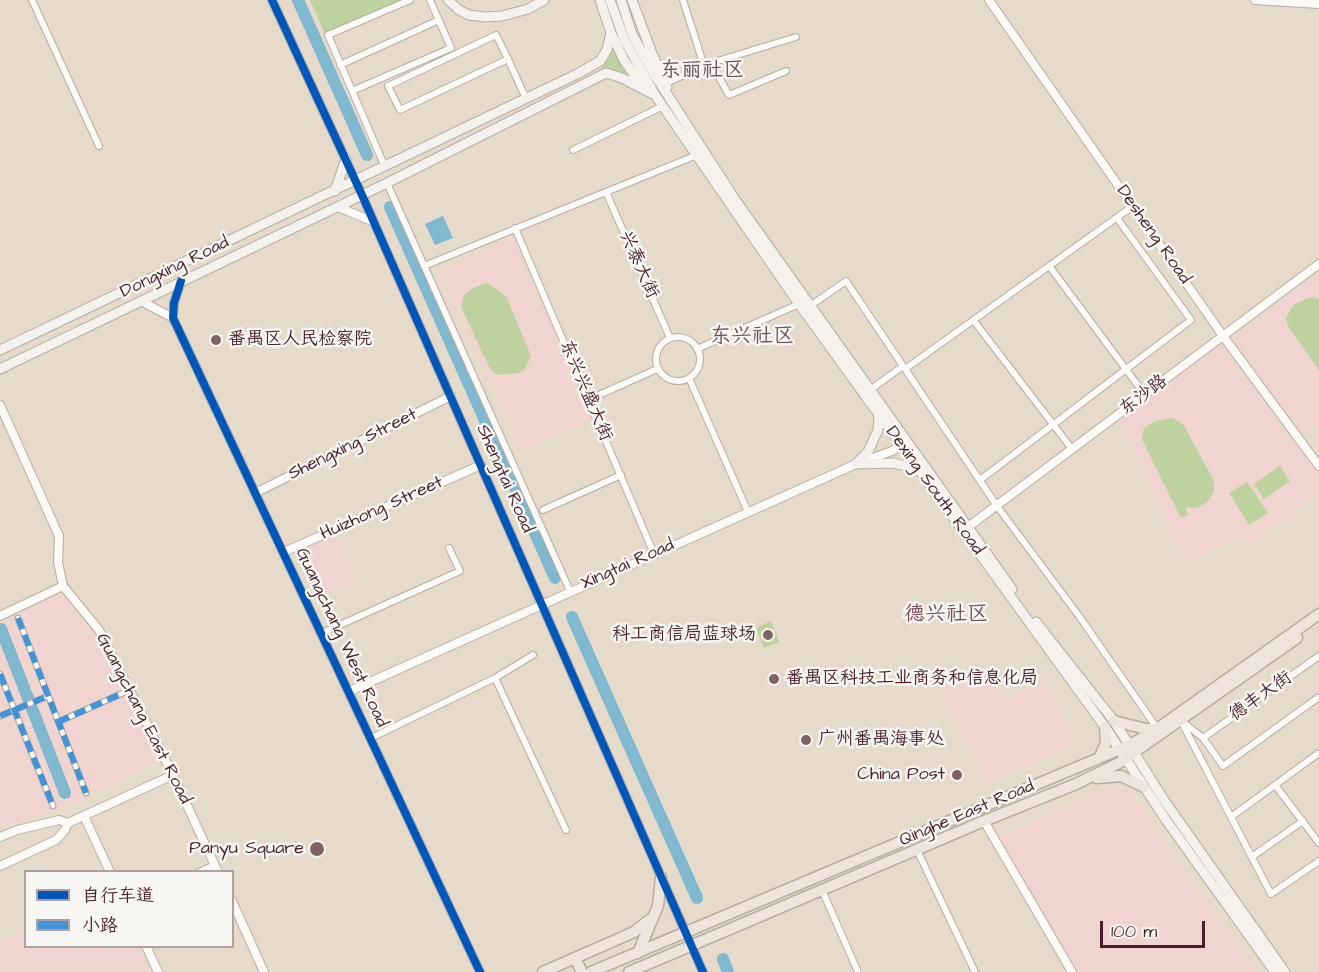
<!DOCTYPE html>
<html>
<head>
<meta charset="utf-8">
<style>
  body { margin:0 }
  #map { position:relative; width:1319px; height:972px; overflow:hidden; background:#e6dbca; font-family:"Architects Daughter","LXGW WenKai TC",sans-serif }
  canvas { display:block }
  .legend { position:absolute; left:24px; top:870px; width:210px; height:78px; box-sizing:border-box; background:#f6f6f2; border:2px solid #b1a0a2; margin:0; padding:8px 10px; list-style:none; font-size:18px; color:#4a1f2b }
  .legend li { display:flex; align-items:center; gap:12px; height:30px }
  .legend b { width:30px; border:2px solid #b1a0a2 }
  .scale { position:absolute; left:1100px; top:921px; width:105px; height:27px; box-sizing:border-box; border:3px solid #4a1f2b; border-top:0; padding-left:8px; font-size:18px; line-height:21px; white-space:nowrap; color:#4a1f2b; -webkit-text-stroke:4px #f6f6f2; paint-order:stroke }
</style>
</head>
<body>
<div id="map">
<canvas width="1319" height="972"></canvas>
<ul class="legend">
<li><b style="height:8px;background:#0057b8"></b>自行车道</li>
<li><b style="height:8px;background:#4194d7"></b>小路</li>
</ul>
<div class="scale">100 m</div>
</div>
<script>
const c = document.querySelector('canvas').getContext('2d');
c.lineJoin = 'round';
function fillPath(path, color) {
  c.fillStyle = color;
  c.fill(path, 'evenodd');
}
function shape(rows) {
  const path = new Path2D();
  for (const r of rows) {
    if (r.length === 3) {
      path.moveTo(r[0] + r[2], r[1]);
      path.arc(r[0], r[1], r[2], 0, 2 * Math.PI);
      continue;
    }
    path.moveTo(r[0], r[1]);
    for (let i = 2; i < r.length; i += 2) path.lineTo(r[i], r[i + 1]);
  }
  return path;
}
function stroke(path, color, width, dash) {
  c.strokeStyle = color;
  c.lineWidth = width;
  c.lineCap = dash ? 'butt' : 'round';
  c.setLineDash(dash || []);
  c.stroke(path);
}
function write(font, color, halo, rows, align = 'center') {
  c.font = font + ' "Architects Daughter","LXGW WenKai TC",sans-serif';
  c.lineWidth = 5;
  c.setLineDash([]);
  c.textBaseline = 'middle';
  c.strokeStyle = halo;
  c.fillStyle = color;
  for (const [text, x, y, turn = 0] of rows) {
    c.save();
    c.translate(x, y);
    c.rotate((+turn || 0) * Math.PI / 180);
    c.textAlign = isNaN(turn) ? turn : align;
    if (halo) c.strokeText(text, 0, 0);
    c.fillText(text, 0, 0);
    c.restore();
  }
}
fillPath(shape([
  [513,238,592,418,521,450,440,271],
  [1319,271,1319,425,1302,437,1233,339],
  [1221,345,1319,474,1319,494,1252,543,1244,535,1189,563,1177,547,1120,419],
  [335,535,356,580,319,597,303,563,308,548],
  [65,592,97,636,116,669,158,760,69,805,0,828,0,623],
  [988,665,1005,699,1044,680,1074,742,988,784,940,690],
  [1110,787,1130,794,1255,972,1075,972,995,838],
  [25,930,26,946,137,947,150,972,0,972,0,942]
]), '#efd4d0');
fillPath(shape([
  [310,0,407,0,325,34],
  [614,45,633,79,601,69],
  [487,283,506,296,531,356,525,369,518,373,498,375,490,369,461,307,464,295,475,287],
  [1310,297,1319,299,1319,370,1288,326,1286,318,1293,305],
  [1172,418,1183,424,1214,481,1214,491,1207,502,1197,508,1185,507,1188,515,1181,518,1142,439,1144,428,1155,421],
  [1280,466,1290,481,1264,499,1254,484],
  [1247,482,1268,513,1249,525,1229,493],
  [771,621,779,642,764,648,756,628]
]), '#bdd29e');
fillPath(shape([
  [443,216,453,238,435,245,425,224]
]), '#80b9cf');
stroke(shape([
  [298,0,367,155],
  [390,207,555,578],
  [572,617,697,898],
  [1,629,65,793],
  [723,959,728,972]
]), '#80b9cf', 12);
const pedestrian = shape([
  [18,618,86,793],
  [0,674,53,806],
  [0,716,48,696],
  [58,722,123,693]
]);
const minor = shape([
  [32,0,99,146],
  [683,0,704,66],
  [508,59,400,110,388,86,496,35,508,59,522,90,526,98],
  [711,63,729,95,786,71],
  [340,65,439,20],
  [666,83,711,63,796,37],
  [352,91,451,48,430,0],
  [573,150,663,106],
  [385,167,328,35,410,0],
  [387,183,570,591],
  [606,192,670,338],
  [515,228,654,554],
  [424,266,697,155],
  [1050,267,1145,395],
  [810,306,846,281,997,506,1079,616,1157,728],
  [974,321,1072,449],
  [678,359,22],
  [697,349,799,304],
  [905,369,1133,206],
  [689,378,748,512],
  [870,390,903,366],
  [588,400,657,369],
  [980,480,1191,320,1117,218],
  [543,510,621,475],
  [322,633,460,571,449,548],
  [495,678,533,655],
  [1181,721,1271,894,1319,861],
  [1184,723,1203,738,1223,766,1319,697],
  [371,738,495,678,566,830],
  [1203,738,1319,656],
  [1319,753,1275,785,1319,843],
  [1231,817,1275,785],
  [917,850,975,972],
  [1253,856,1303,821],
  [199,872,215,865],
  [822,890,858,972]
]);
const tertiary = shape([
  [272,0,362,195,703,972],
  [989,0,1223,336,1319,466],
  [1255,0,1319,4],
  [338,207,374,222],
  [181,281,174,303,173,318,480,972],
  [141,301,173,318],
  [0,405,59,536,58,562,63,586,99,630,173,775,218,872],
  [255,493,451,396],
  [968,527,1319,264],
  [284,552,481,465],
  [0,616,63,586],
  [350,691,856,464,892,451,905,443],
  [84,816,110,872],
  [984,821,1072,972],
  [0,837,17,830,59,820,68,823],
  [0,866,56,840,65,830,68,823,173,775],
  [232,901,264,972],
  [146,946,158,972]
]);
const secondary = shape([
  [448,0,459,10,469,15,485,17,502,16,528,9,544,0],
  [600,0,611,33,624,60,641,85],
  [610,0,624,39,655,95,799,304,1105,727,1166,820,1275,972],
  [621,0,632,34,654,74,734,198,1012,589],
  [632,0,651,51,667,87],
  [335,191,346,159],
  [0,350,577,74,600,61,607,50,611,33],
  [0,369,387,183,606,73,622,78,653,94],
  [856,464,893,463,918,469],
  [856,464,868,452,878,430,879,416],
  [1036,622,1114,721,1164,800,1285,972]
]);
const primary = shape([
  [1114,721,1146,729,1157,729],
  [1099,758,1106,743,1105,727],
  [1097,778,1121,776,1144,787],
  [638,953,658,906,661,877],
  [575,958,582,972],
  [543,972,634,932,653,917],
  [591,972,1130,745,1157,729,1319,614],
  [629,972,984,821,1076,784,1119,763,1297,638]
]);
stroke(pedestrian, '#b7aca2', 7);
stroke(minor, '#b7aca2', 8);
stroke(tertiary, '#b7aca2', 10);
stroke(secondary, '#b7aca2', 11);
stroke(primary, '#b7aca2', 13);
stroke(pedestrian, '#fbfaf7', 4.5);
stroke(minor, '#fbfaf7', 6);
stroke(tertiary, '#fbfaf7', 8);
stroke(secondary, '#f5f1ed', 9);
stroke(primary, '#eee4dc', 10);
stroke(shape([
  [18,618,86,793],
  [0,674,53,806],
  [0,716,48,696],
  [58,722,123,693]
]), '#4194d7', 6, [12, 6]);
stroke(shape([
  [272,0,362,195,703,972],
  [181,281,174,303,173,318,480,972]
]), '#0057b8', 8);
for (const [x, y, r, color] of [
  [216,340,6,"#816163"],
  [768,635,6,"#816163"],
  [774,679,6,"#816163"],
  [806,740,6,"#816163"],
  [957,775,6,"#816163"],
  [317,849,8,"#816163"]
]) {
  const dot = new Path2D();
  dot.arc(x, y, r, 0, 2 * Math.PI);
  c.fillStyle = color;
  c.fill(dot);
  stroke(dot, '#f6f6f2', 2);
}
write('18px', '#4a1f2b', '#f6f6f2', [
  ["Desheng Road",1153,235,55],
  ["兴泰大街",638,265,66],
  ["Dongxing Road",175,268,-26],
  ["东兴兴盛大街",585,391,67],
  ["东沙路",1144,396,-37],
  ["Shengxing Street",353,445,-26],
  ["Shengtai Road",504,479,66],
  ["Dexing South Road",934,491,54],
  ["Huizhong Street",382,509,-24],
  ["Xingtai Road",628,565,-24],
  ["Guangchang West Road",341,638,65],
  ["德丰大街",1261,697,-35],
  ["Guangchang East Road",143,719,63],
  ["Qinghe East Road",967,814,-23]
]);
write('18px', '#4a1f2b', '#f6f6f2', [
  ["番禺区人民检察院",228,340],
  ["科工商信局蓝球场",756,635,"right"],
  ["番禺区科技工业商务和信息化局",786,679],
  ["广州番禺海事处",818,740],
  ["China Post",945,775,"right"],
  ["Panyu Square",304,849,"right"]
], 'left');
write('21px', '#774b5a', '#f6f6f2', [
  ["东丽社区",702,72],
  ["东兴社区",752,338],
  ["德兴社区",946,616]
]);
</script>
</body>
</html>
